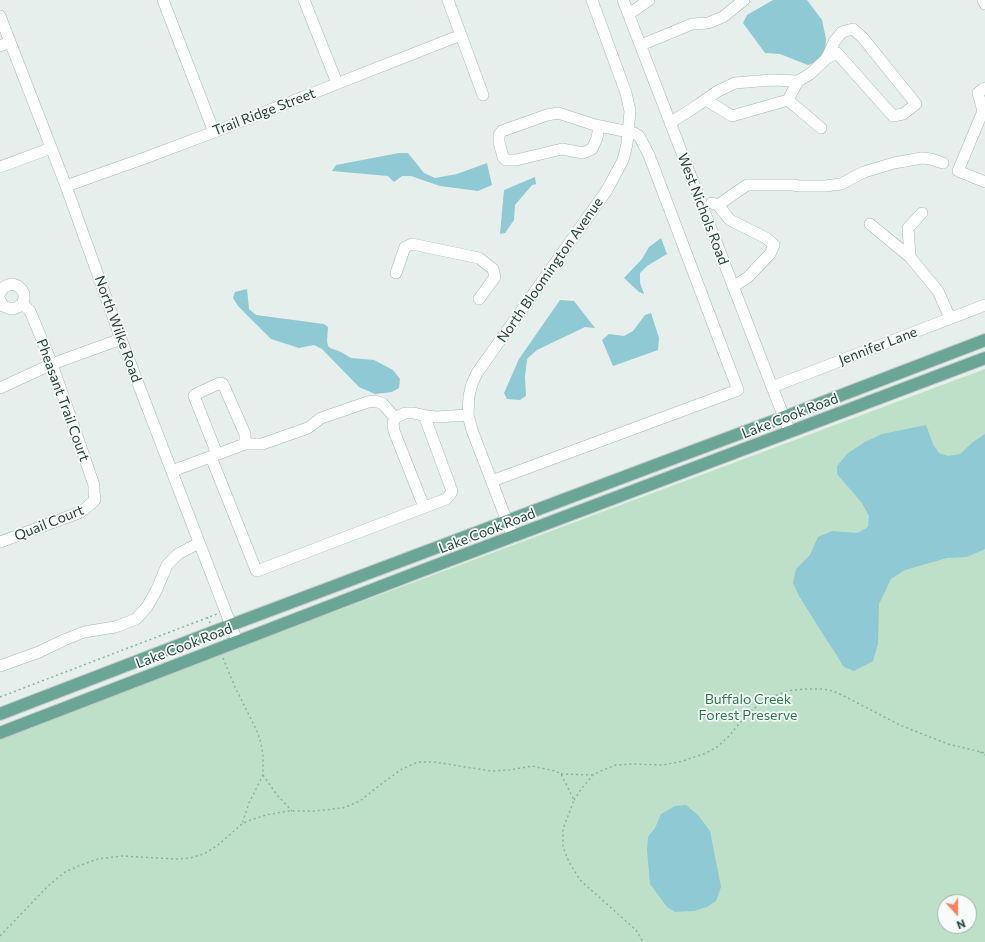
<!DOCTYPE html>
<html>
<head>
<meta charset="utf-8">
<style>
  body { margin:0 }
  #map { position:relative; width:985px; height:942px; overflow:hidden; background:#e6efeb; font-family:Commissioner,sans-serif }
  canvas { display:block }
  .north { position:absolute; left:937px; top:894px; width:40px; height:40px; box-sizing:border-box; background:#f7fbf9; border:1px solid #a3b1ad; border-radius:50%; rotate:159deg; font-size:11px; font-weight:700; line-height:16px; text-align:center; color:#24423a }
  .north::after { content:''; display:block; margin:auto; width:14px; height:18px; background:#f4845f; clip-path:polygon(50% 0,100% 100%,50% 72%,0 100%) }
</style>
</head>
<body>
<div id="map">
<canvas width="985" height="942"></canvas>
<div class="north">N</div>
</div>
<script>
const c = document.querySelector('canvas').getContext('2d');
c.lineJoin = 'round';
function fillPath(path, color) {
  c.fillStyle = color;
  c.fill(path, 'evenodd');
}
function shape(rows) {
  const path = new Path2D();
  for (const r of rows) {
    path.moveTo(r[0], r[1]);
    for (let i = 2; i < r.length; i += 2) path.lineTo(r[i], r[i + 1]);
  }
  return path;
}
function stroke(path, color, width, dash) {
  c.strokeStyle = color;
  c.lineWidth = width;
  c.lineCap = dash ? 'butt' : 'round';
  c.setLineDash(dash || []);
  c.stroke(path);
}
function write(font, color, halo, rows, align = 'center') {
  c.font = font + ' Commissioner,sans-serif';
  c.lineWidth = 3.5;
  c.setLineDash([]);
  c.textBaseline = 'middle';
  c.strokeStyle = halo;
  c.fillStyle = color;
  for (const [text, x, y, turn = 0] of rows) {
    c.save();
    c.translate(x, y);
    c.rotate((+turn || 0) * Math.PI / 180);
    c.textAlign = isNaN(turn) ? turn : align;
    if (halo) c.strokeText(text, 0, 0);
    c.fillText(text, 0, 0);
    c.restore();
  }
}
fillPath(shape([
  [985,369,985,942,0,942,0,738,216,656],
  [945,902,969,902,969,926,945,926]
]), '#bfe0c8');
fillPath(shape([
  [773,0,807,0,822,20,826,39,825,49,817,62,808,65,780,54,765,53,743,23,747,15],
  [399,153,408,153,424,173,435,178,457,174,487,163,492,185,478,191,440,186,411,176,402,176,394,182,388,176,332,171,336,165],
  [535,177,536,184,532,185,515,205,514,220,505,233,500,234,504,190],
  [661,238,667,254,647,266,640,273,640,283,644,294,639,292,624,278,642,259,649,247],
  [247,289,249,309,256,315,324,324,328,327,327,341,328,346,330,348,341,352,351,358,374,360,393,370,400,379,399,388,392,392,375,394,359,387,322,349,314,345,299,348,271,339,238,306,233,298,235,292],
  [560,300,574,301,595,328,585,327,537,350,527,359,525,377,526,396,520,400,507,399,504,393,519,359],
  [651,313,659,338,658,350,613,366,602,340,609,334,624,336,633,331,645,315],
  [926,425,933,444,939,453,948,456,960,454,973,442,985,434,985,549,967,557,947,558,905,570,891,579,879,604,878,644,873,661,854,671,844,667,799,596,793,583,796,569,810,555,818,537,832,531,858,533,868,527,869,516,862,503,837,474,837,466,848,453,865,442,882,434],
  [686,805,698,815,710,831,721,887,716,901,707,907,694,911,675,912,667,907,650,884,647,850,648,837,655,828,661,814,675,806]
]), '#8ec9d4');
const minor = shape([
  [163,0,214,132],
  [304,0,337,83],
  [448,0,483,95],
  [623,0,772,387,790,432],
  [983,0,985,4],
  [629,14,649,0],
  [0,16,66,186,121,339,237,641],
  [641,45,692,24,708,23,723,17,744,0],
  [0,46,10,42],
  [706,100,732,116,788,100,798,81],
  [788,100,821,128],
  [985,109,983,111,958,171,985,182],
  [983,111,978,93,983,89,985,88],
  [670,123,698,105,718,91,735,83,771,80,798,81,810,74,827,58,837,53,893,116,903,114,916,104,863,38,853,29,842,32,834,42,827,58],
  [0,167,51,148],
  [66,186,145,158,214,132,461,35],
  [712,203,718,205,730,220,766,238,774,245,770,254,748,277,733,287],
  [718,205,747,185,793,185,799,186,825,186,841,184,864,172,894,163,922,158,931,159,943,163],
  [870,224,910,257,938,291,950,318],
  [910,257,908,228,922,213],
  [396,273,405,247,412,244,479,258,493,269,495,277,479,299],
  [0,293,4,287,8,285,13,284,18,286,22,290,24,294,24,299,22,304,18,307,13,309,8,308,3,306,0,300],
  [772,387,985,305],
  [0,388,52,364,121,339],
  [217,454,194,396,196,394,220,383,223,384,245,434,245,444],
  [211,457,256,570,257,571,446,499,450,495,452,491,424,415],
  [172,471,245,444,262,444,308,428,321,418,368,402,375,401,383,404,395,418],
  [492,481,738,390,649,155,639,136,634,133,595,125,558,113,547,115,502,131,499,135,499,142,503,157,506,160,516,160,562,149,583,153,592,149,597,138,599,126],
  [424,507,394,431,393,423,395,418,405,413,414,413,426,416,437,417,468,415],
  [513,537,472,430,468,415,469,396,472,384,477,373,607,190,623,160,627,144,630,111,626,93,592,0],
  [0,542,81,512,87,507,95,500,94,492,94,485,52,364,30,311,22,304],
  [0,666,39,652,64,640,84,632,115,627,136,619,147,607,156,591,167,565,178,554,199,543]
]);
const major = shape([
  [0,714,231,625,661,463,800,411,985,340],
  [0,733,421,571,985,358]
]);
stroke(minor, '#a8b8b2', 12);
stroke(major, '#c2cac8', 14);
stroke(shape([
  [207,617,210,623],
  [223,658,235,687,257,731,261,743,263,756,263,775,249,803,242,824],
  [0,697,217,614],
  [980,752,985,755],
  [561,774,593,775],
  [263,775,277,795,292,811],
  [574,800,582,788,593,775,603,770,616,765,633,764,663,765,683,761,706,753,717,747,729,736,743,719,751,711,760,704,770,698,782,693,793,690,805,689,823,689,833,691,842,695,900,725,912,730,948,744,985,753],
  [0,936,48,886,65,872,81,865,98,859,121,856,177,859,190,858,204,854,218,845,242,824,248,821,266,815,288,811,314,811,343,808,360,801,380,785,402,769,418,762,434,762,491,771,510,770,532,766,555,771,561,774,574,800,563,829,563,847,569,862,580,880,636,930,643,942]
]), '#86b3a5', 1.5, [2, 3]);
stroke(minor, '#fff', 11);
stroke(major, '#6aa596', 12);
write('14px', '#24423a', '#f7fbf9', [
  ["Trail Ridge Street",264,112,-21],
  ["West Nichols Road",703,209,69],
  ["North Bloomington Avenue",550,270,-55],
  ["North Wilke Road",118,329,70],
  ["Jennifer Lane",878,346,-21],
  ["Pheasant Trail Court",63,400,70],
  ["Lake Cook Road",790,416,-21],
  ["Quail Court",49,523,-22],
  ["Lake Cook Road",487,531,-21],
  ["Lake Cook Road",184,646,-21]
]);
write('14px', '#2d7a4b', '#f7fbf9', [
  ["Buffalo Creek",748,699],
  ["Forest Preserve",748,715]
]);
</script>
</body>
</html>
